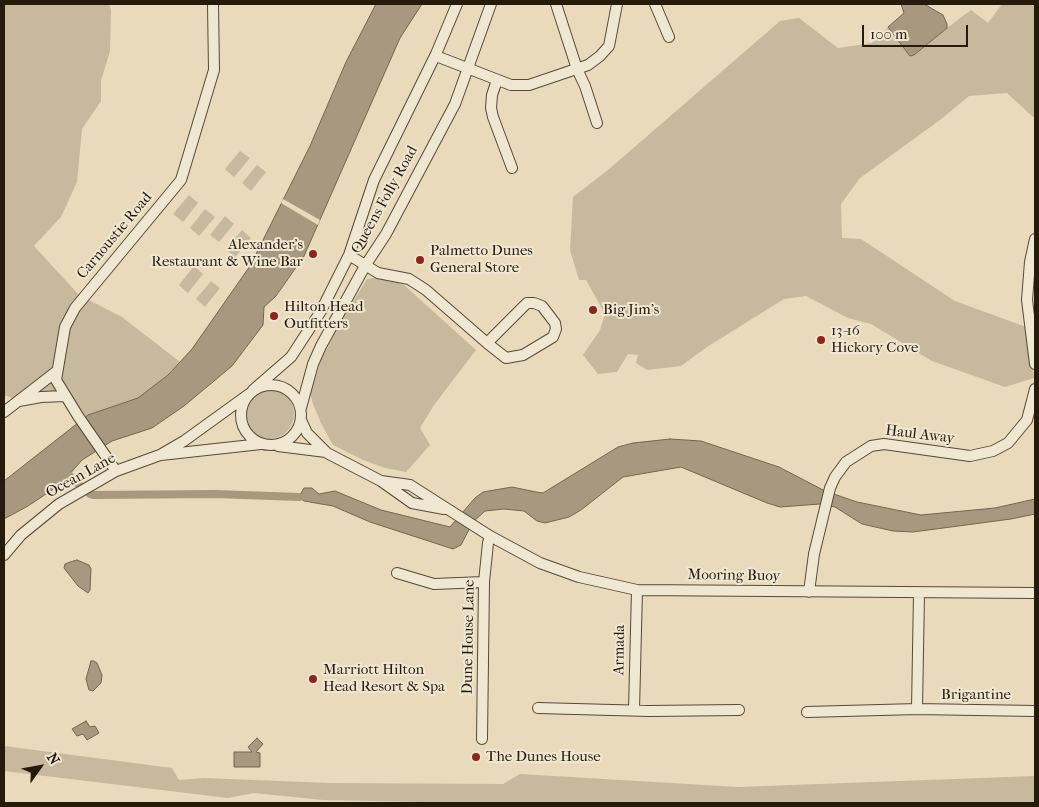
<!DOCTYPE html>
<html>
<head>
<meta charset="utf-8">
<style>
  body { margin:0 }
  #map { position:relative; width:1039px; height:807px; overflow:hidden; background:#e8dabb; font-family:"IM FELL French Canon",serif }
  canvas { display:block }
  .frame { position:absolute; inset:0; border:5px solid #261a0a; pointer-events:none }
  .north { position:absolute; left:15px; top:742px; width:50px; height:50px; -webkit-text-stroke:4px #f0e7d3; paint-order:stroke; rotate:58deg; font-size:14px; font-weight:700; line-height:20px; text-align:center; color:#261a0a }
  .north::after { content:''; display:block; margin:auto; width:18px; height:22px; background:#261a0a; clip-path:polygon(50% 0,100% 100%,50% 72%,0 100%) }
  .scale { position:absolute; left:862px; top:25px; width:106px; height:22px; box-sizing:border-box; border:2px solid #261a0a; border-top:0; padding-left:6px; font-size:15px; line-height:18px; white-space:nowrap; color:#261a0a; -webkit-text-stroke:4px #f0e7d3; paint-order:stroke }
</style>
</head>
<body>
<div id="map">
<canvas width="1039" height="807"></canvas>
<div class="frame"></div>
<div class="north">N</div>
<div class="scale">100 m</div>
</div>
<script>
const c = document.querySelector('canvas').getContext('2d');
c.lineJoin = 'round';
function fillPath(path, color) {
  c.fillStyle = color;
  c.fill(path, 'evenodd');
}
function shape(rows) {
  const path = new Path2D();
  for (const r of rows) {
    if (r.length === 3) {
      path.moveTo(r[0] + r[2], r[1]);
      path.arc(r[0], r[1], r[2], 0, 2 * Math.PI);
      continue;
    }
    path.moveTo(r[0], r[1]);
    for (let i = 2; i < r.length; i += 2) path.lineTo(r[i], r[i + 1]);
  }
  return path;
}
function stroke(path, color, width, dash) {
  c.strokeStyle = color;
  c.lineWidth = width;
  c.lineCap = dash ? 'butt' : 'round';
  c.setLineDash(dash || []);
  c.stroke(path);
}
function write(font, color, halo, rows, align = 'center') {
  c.font = font + ' "IM FELL French Canon",serif';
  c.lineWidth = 4;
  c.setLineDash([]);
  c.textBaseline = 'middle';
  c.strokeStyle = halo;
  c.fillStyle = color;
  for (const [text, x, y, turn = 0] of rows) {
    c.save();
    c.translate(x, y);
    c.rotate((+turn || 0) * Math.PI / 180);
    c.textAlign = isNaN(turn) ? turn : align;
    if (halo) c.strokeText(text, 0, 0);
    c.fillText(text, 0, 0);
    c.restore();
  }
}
fillPath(shape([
  [4,4,109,4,111,10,110,51,101,81,101,101,82,129,77,182,61,217,34,246,79,295,122,317,180,362,168,375,138,398,85,417,73,400,44,401,29,404,4,395],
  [1002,4,1035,4,1035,116,1033,117,1007,93,969,96,940,120,860,178,841,204,842,238,861,239,955,301,1026,327,1034,378,1005,387,932,361,871,324,848,318,806,296,784,299,707,347,681,366,647,370,636,363,638,355,628,354,617,372,598,374,583,355,600,330,605,314,586,280,579,280,570,250,573,197,608,170,780,21,799,18,838,48,872,43,888,27,910,56,914,55,947,28,971,10,988,23],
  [240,151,250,158,234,177,225,169],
  [257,165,266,172,251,191,242,183],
  [189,195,198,203,183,222,173,214],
  [205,209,215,217,199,236,190,228],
  [225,216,234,224,219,242,210,235],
  [242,230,251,238,235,257,226,249],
  [194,266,203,274,188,293,179,285],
  [379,277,404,285,476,350,434,405,420,428,430,445,406,472,385,468,363,460,333,445,321,423,313,404,310,393,321,360,343,318,367,279],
  [211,281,220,288,205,307,196,299],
  [269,414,25],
  [4,746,172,768,179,780,204,778,329,783,503,784,520,774,738,787,1035,776,1035,803,470,803,323,800,254,793,228,798,4,771]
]), '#c7b99d');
const water = shape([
  [376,4,422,4,400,38,304,256,276,296,264,307,263,325,232,366,184,406,152,428,112,441,82,460,61,484,28,506,4,519,4,481,88,415,138,398,168,375,192,349,250,266,310,146,346,62,376,4],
  [901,4,924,4,943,15,947,24,947,28,914,55,910,56,888,27,904,13,901,4],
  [670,439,701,441,779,467,825,491,857,502,921,515,995,508,1035,499,1035,514,1011,519,913,532,893,531,862,524,835,507,820,504,780,507,767,503,681,467,623,477,581,510,569,517,545,523,537,521,524,511,504,509,485,511,473,522,461,545,453,549,370,522,333,506,304,501,299,497,304,488,312,488,319,494,335,491,381,510,450,527,475,498,483,492,512,487,536,492,543,493,618,447,633,443,670,439],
  [77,560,89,565,91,569,90,590,88,593,78,586,64,568,65,564,70,562,77,560],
  [91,661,94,661,97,663,102,675,101,683,93,691,89,690,86,679,91,661],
  [86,721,90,727,95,726,99,733,87,740,83,734,77,736,72,729,86,721],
  [257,738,263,744,256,752,260,753,260,767,234,767,234,752,252,752,248,747,257,738]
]);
fillPath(water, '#a6997f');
stroke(water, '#736650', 1);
fillPath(shape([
  [283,199,320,220,318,225,281,203]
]), '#e8dabb');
stroke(shape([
  [69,475,72,479,90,494,94,495,215,494,299,497]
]), '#a6997f', 8);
const minor = shape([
  [556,4,577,69,585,86,597,123],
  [655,4,669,37],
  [436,56,511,85,529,85,588,65,600,56,609,46,617,4],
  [497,80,492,95,491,108,493,117,512,168],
  [1035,239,1030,262,1027,300,1035,364],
  [349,255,378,273,409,279,426,290,487,343,506,358,523,355,553,337,556,329,555,323,542,306,534,303,527,303,487,343],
  [271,415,30],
  [253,390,291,357,321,311,349,255,374,180,436,54,457,4],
  [19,401,41,397,65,396],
  [301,408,313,364,321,346,365,266,386,234,455,104,491,4],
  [4,412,57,371],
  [301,420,307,433,327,453,381,481,412,503,444,509],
  [278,446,326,452],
  [161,455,261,444],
  [116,471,78,416,56,380,65,327,75,308,181,180,214,70,213,4],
  [381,481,410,485,490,536,540,563,579,577,637,590,1035,593],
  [4,555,21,535,59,504,116,471,160,455,184,441,249,394],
  [397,573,434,584,484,582],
  [809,592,814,554,830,488,835,477,846,462,871,446,884,444,970,456,993,451,1008,443,1027,420,1035,389],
  [538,708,649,711,739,710],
  [917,709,919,593],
  [634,710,637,590],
  [807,712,917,709,1035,711],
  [482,739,484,582,488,543,490,536]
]);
stroke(minor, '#564a36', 12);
stroke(minor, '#f0e7d3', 10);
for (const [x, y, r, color] of [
  [313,254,5,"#8f2418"],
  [420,260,5,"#8f2418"],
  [593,310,5,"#8f2418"],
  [274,316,5,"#8f2418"],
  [821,340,5,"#8f2418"],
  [313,679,5,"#8f2418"],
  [476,757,5,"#8f2418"]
]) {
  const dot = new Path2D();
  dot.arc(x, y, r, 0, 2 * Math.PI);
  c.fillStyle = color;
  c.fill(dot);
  stroke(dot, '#f0e7d3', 2);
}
write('15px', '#261a0a', '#f0e7d3', [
  ["Queens Folly Road",385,200,-61],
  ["Carnoustie Road",115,236,-50],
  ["Haul Away",920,435,7],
  ["Ocean Lane",81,476,-29],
  ["Mooring Buoy",734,576,1],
  ["Dune House Lane",469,637,-89],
  ["Armada",620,650,-89],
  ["Brigantine",976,695]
]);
write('15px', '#261a0a', '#f0e7d3', [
  ["Alexander's",303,245,"right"],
  ["Restaurant & Wine Bar",303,262,"right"],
  ["Palmetto Dunes",430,251],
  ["General Store",430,268],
  ["Hilton Head",284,307],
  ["Outfitters",284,324],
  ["Big Jim's",603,310],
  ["13-16",831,331],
  ["Hickory Cove",831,348],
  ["Marriott Hilton",323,670],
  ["Head Resort & Spa",323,687],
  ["The Dunes House",486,757]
], 'left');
</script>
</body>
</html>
